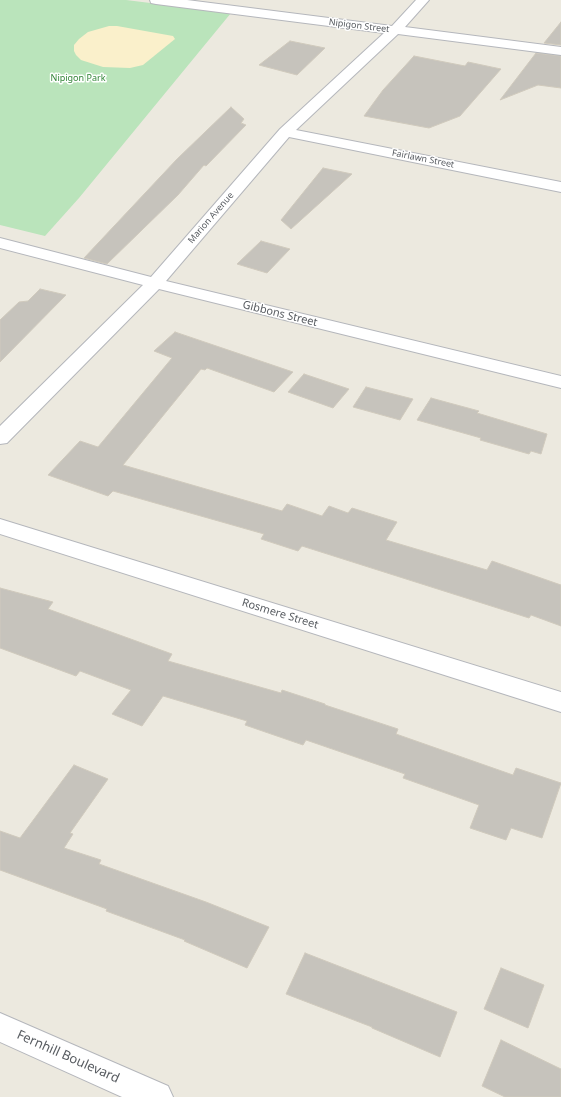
<!DOCTYPE html>
<html>
<head>
<meta charset="utf-8">
<style>
  body { margin:0 }
  canvas { display:block; background:#ece9df }
</style>
</head>
<body>
<canvas width="561" height="1097"></canvas>
<script>
const c = document.querySelector('canvas').getContext('2d');
c.lineJoin = 'round';
function fillPath(path, color) {
  c.fillStyle = color;
  c.fill(path, 'evenodd');
}
function shape(rows) {
  const path = new Path2D();
  for (const r of rows) {
    path.moveTo(r[0], r[1]);
    for (let i = 2; i < r.length; i += 2) path.lineTo(r[i], r[i + 1]);
  }
  return path;
}
function stroke(path, color, width, dash) {
  c.strokeStyle = color;
  c.lineWidth = width;
  c.lineCap = dash ? 'butt' : 'round';
  c.setLineDash(dash || []);
  c.stroke(path);
}
function write(font, color, halo, rows, align = 'center') {
  c.font = font + ' "Noto Sans",sans-serif';
  c.lineWidth = 3;
  c.setLineDash([]);
  c.textBaseline = 'middle';
  c.strokeStyle = halo;
  c.fillStyle = color;
  for (const [text, x, y, turn = 0] of rows) {
    c.save();
    c.translate(x, y);
    c.rotate((+turn || 0) * Math.PI / 180);
    c.textAlign = isNaN(turn) ? turn : align;
    if (halo) c.strokeText(text, 0, 0);
    c.fillText(text, 0, 0);
    c.restore();
  }
}
fillPath(shape([
  [0,0,126,0,231,13,79,198,45,236,0,225]
]), '#bae4bb');
fillPath(shape([
  [109,26,117,26,173,36,175,39,143,65,130,68,103,67,81,60,76,55,74,51,74,45,79,39,88,32]
]), '#faf0cb');
const building = shape([
  [561,22,561,45,544,43,561,22],
  [290,41,325,48,297,75,259,65,290,41],
  [536,53,561,56,561,88,538,85,500,100,536,53],
  [414,56,465,66,468,62,501,69,460,116,429,128,364,116,383,90,414,56],
  [231,107,244,119,241,123,246,125,206,166,204,165,178,195,107,264,84,258,177,159,231,107],
  [323,168,352,174,291,229,281,220,323,168],
  [261,241,290,249,267,273,237,264,261,241],
  [40,289,66,295,0,362,0,320,19,302,28,301,40,289],
  [175,332,293,372,274,392,207,368,205,370,201,369,123,465,282,511,287,504,322,516,329,506,348,513,352,508,397,522,386,540,487,570,492,561,561,585,561,626,531,615,529,618,302,546,298,551,261,539,264,534,113,491,108,496,48,475,80,441,98,447,172,358,154,351,175,332],
  [304,374,349,389,333,408,288,392,304,374],
  [366,387,413,399,400,420,353,407,366,387],
  [431,398,479,411,477,413,547,434,541,454,531,451,529,454,480,440,481,438,417,420,431,398],
  [0,588,53,602,48,609,172,654,168,661,281,693,282,690,325,704,325,705,398,729,396,734,513,775,516,768,561,783,542,838,511,828,506,840,470,828,479,805,403,778,405,774,306,740,303,745,245,725,247,721,163,696,142,726,112,714,131,690,80,671,76,676,0,648,0,588],
  [74,765,108,779,70,833,73,834,64,848,101,860,99,864,206,902,269,927,247,968,184,941,185,940,106,911,107,909,0,870,0,831,20,838,74,765],
  [305,953,457,1012,440,1057,372,1028,372,1027,286,994,305,953],
  [501,968,544,985,528,1028,484,1009,501,968],
  [501,1040,561,1069,561,1097,505,1097,482,1086,501,1040]
]);
fillPath(building, '#c6c3bc');
stroke(building, '#d0cabd', 1);
const minor = shape([
  [150,0,187,0,392,26,416,0,429,0,405,27,561,47,561,55,398,34,296,130,561,182,561,192,289,137,166,281,561,376,561,388,159,289,7,443,0,444,0,426,143,285,0,248,0,238,151,277,280,129,384,33,156,4,151,3,150,0],
  [0,519,561,692,561,712,0,534,0,519],
  [0,1013,168,1086,173,1097,122,1097,0,1042,0,1013]
]);
stroke(minor, '#b5b7bc', 2);
fillPath(minor, '#fff');
write('9px', '#585c61', '#fff', [
  ["Nipigon Street",359,26,7],
  ["Fairlawn Street",423,159,11],
  ["Marion Avenue",211,218,-49]
]);
write('9px', '#338538', '#fff', [
  ["Nipigon Park",78,78]
]);
write('11px', '#585c61', '#fff', [
  ["Gibbons Street",280,314,14],
  ["Rosmere Street",280,614,17]
]);
write('13px', '#585c61', '#fff', [
  ["Fernhill Boulevard",68,1057,24]
]);
</script>
</body>
</html>
